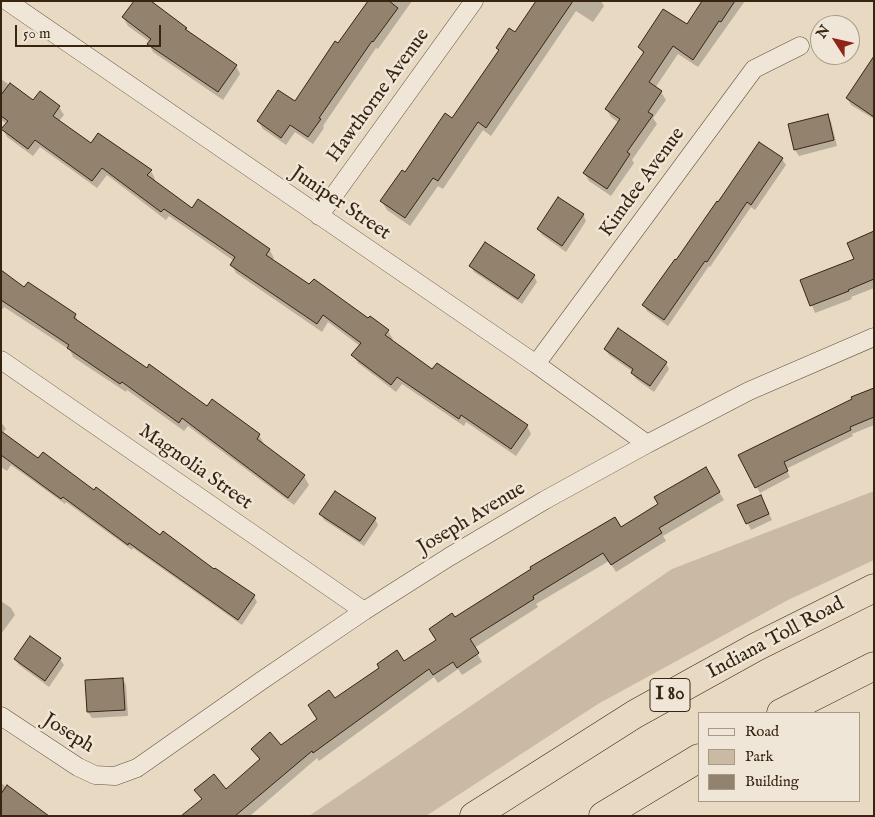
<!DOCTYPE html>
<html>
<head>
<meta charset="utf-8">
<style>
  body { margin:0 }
  #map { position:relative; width:875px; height:817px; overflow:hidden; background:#e8d9c2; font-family:"IM FELL English",serif }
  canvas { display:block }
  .frame { position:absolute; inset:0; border:2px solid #372512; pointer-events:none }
  .legend { position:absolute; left:698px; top:712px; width:162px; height:90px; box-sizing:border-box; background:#f0e6d7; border:1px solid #a69988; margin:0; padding:6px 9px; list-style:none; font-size:15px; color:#372512 }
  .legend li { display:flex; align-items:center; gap:10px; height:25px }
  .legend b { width:25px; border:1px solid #a69988 }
  .north { position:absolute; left:810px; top:15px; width:50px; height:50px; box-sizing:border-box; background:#f0e6d7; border:1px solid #a69988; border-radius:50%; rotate:305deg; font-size:14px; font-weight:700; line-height:20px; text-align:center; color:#372512 }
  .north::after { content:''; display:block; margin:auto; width:18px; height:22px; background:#8f2418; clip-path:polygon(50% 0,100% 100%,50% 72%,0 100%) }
  .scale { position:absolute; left:15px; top:25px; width:146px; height:22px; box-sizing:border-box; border:2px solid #372512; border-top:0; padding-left:6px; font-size:15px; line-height:18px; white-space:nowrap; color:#372512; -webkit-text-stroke:4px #f0e6d7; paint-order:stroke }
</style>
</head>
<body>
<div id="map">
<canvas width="875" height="817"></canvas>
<div class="frame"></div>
<ul class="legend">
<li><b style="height:6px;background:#f0e6d7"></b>Road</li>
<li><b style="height:14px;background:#cabaa4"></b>Park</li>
<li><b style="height:14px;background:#93836e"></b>Building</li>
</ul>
<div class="north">N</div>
<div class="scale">50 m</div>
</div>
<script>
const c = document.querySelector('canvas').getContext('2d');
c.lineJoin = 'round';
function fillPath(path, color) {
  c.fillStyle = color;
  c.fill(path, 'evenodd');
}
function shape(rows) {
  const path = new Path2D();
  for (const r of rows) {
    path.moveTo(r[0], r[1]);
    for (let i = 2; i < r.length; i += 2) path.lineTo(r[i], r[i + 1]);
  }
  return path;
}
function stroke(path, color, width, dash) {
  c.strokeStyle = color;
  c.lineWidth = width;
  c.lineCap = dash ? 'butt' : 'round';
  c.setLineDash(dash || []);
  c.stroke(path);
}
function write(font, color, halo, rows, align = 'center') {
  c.font = font + ' "IM FELL English",serif';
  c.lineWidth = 5;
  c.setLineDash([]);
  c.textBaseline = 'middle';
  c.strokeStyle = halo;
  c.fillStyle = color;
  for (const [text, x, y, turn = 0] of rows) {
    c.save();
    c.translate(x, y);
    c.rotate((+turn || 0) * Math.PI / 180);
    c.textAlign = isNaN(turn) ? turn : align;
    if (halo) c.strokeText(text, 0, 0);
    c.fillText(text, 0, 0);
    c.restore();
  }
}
fillPath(shape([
  [874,491,874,560,788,600,598,704,426,816,309,816,672,569]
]), '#cabaa4');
fillPath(shape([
  [369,1,412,1,378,49,376,48,323,126,324,128,313,144,295,132,286,145,263,129,258,121,295,103],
  [552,1,601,1,604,6,593,22,576,11,491,136,483,130,443,189,438,186,410,226,387,210,382,202,452,120,499,51,497,48,515,34],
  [704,1,745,1,698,67,678,54,655,88,661,92,666,100,653,118,657,124,632,160,634,163,611,196,589,181,584,173,619,123,611,117,606,109,644,55,639,47,687,26],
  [123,17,186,28,188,33,236,66,240,74,223,100,153,52,149,44,150,42,128,26],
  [874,59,874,119,851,105,847,98],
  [1,79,33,102,59,107,64,115,59,121,92,145,151,171,155,179,153,181,192,210,269,249,274,258,272,260,310,286,388,331,393,339,391,341,433,371,527,426,531,434,516,456,466,422,464,426,402,384,396,392,358,363,353,355,360,346,328,322,322,332,236,273,232,265,234,261,169,216,166,220,107,175,97,188,40,147,33,156,7,137,3,129,7,124,1,120],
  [827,115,831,121,837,146,799,156,795,150,789,125],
  [782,159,786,165,755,210,751,207,710,267,709,266,668,326,647,311,644,305,719,204],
  [583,214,586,221,566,252,542,235,538,229],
  [874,233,874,288,851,297,852,299,815,313,802,280,855,260],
  [471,266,534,276,537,282,522,304,474,272],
  [1,272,25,289,75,315,80,324,147,369,207,407,212,401,259,435,264,444,263,446,304,476,309,485,294,505,188,426,184,431,127,390,126,392,73,357,70,350,4,307,3,309,1,308],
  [605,349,666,363,669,369,654,392,636,379,632,373,633,372,609,355],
  [874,389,874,425,852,434,853,436,786,469,790,477,760,493,740,456],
  [1,422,6,429,2,433,38,460,95,492,254,596,257,602,242,625,133,548,132,550,66,502,65,504,11,465,7,471,1,467],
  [705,469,724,500,663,536,666,541,616,572,609,561,536,604,538,607,474,648,482,662,462,675,458,669,438,683,434,677,319,761,317,758,250,816,186,816,203,800,196,790,226,790,260,760,252,749,281,747,318,719,335,700,404,663,438,641,454,619,621,529,660,504],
  [764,502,772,520,751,530,739,506],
  [321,514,375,519,378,525,364,546,324,520],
  [1,601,11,608,15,615,1,634],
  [30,637,60,659,64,665,49,687,19,665,15,659],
  [123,679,126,685,128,716,92,718,88,712],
  [1,783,47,816,1,816]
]), '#0003');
const building = shape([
  [134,1,151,1,187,28,185,29,237,65,218,92,147,44,151,39,122,17,134,1],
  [368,1,389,1,398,8,373,42,372,41,319,118,321,119,308,137,290,125,281,138,257,121,278,90,295,101,335,41,338,43,368,1],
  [536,1,573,1,486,128,478,122,438,181,433,178,405,218,380,201,402,170,405,172,445,113,452,118,499,50,496,48,509,28,515,32,536,1],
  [702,1,735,1,721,22,719,21,693,60,673,46,649,82,662,91,648,112,653,115,627,152,630,154,607,189,583,173,620,119,605,109,644,52,638,47,663,9,687,24,702,1],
  [874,56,874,117,846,98,874,56],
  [10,83,33,100,40,91,60,106,53,116,91,143,98,133,152,170,147,175,192,208,198,199,270,249,266,255,309,284,314,279,368,318,370,316,389,330,385,335,432,369,437,363,528,425,511,449,461,415,459,419,397,377,391,385,351,355,361,343,323,315,317,324,230,265,235,257,164,209,161,212,102,168,92,181,35,140,28,149,1,129,8,121,1,116,1,95,10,83],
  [828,114,834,140,794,150,788,124,828,114],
  [759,142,783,158,751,205,747,202,707,262,705,261,664,320,642,305,675,259,676,260,717,201,718,202,759,142],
  [558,197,584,214,562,246,537,229,558,197],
  [874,231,874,279,848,290,849,291,810,306,800,280,854,259,847,243,874,231],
  [485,242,535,275,518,299,469,266,485,242],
  [1,270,24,287,28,282,76,314,74,318,147,368,149,364,207,406,212,399,260,434,257,439,305,475,288,498,182,418,179,423,122,382,120,384,67,348,69,345,1,300,1,270],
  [618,328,667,362,650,386,631,373,633,369,604,349,618,328],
  [874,388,874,417,850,427,851,430,784,462,788,471,755,488,738,455,852,399,851,397,874,388],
  [1,431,38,458,43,452,94,490,96,487,160,535,163,531,214,569,215,568,255,595,238,620,129,543,128,545,63,497,61,499,1,455,1,431],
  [706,467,720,492,659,528,662,533,611,565,603,553,533,596,534,599,470,639,479,653,457,668,453,662,433,675,429,669,313,753,312,751,235,816,181,816,202,799,194,790,214,774,226,789,260,759,251,749,270,732,281,745,317,719,308,705,329,690,335,698,379,668,377,664,397,650,404,661,436,640,429,629,452,613,455,617,531,569,530,567,615,517,621,527,658,504,654,497,706,467],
  [335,491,376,518,360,541,319,514,335,491],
  [761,495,769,514,746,524,737,505,761,495],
  [30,636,61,658,45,681,14,659,30,636],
  [123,678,125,710,87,712,85,680,123,678],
  [7,785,49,816,1,816,1,794,7,785]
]);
fillPath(building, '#93836e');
stroke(building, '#372512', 1);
const minor = shape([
  [7,1,536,364,647,444],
  [319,216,474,1],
  [1,360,364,611],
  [536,364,754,69,800,46],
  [1,716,78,767,95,775,115,776,137,768,261,681,364,611,449,557,545,500,647,444,749,391,874,337]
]);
const motorway = shape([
  [781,713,874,666],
  [474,816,635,714,756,647,874,588],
  [603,816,699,758]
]);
stroke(minor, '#63523e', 19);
stroke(motorway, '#372512', 29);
stroke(minor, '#f0e6d7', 18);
stroke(motorway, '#e8d9c2', 28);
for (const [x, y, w] of [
  [670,695,40]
]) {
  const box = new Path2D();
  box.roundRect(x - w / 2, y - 16.5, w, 33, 4);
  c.fillStyle = '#f0e6d7';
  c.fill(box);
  stroke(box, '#372512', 1);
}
write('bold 19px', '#372512', null, [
  ["I 80",670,695]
]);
write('20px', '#372512', '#f0e6d7', [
  ["Hawthorne Avenue",379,96,-54],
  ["Kimdee Avenue",643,183,-54],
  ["Juniper Street",340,204,34],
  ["Magnolia Street",195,468,35],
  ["Joseph Avenue",472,519,-31],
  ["Indiana Toll Road",776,639,-28],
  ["Joseph",68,734,32]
]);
</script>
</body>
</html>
